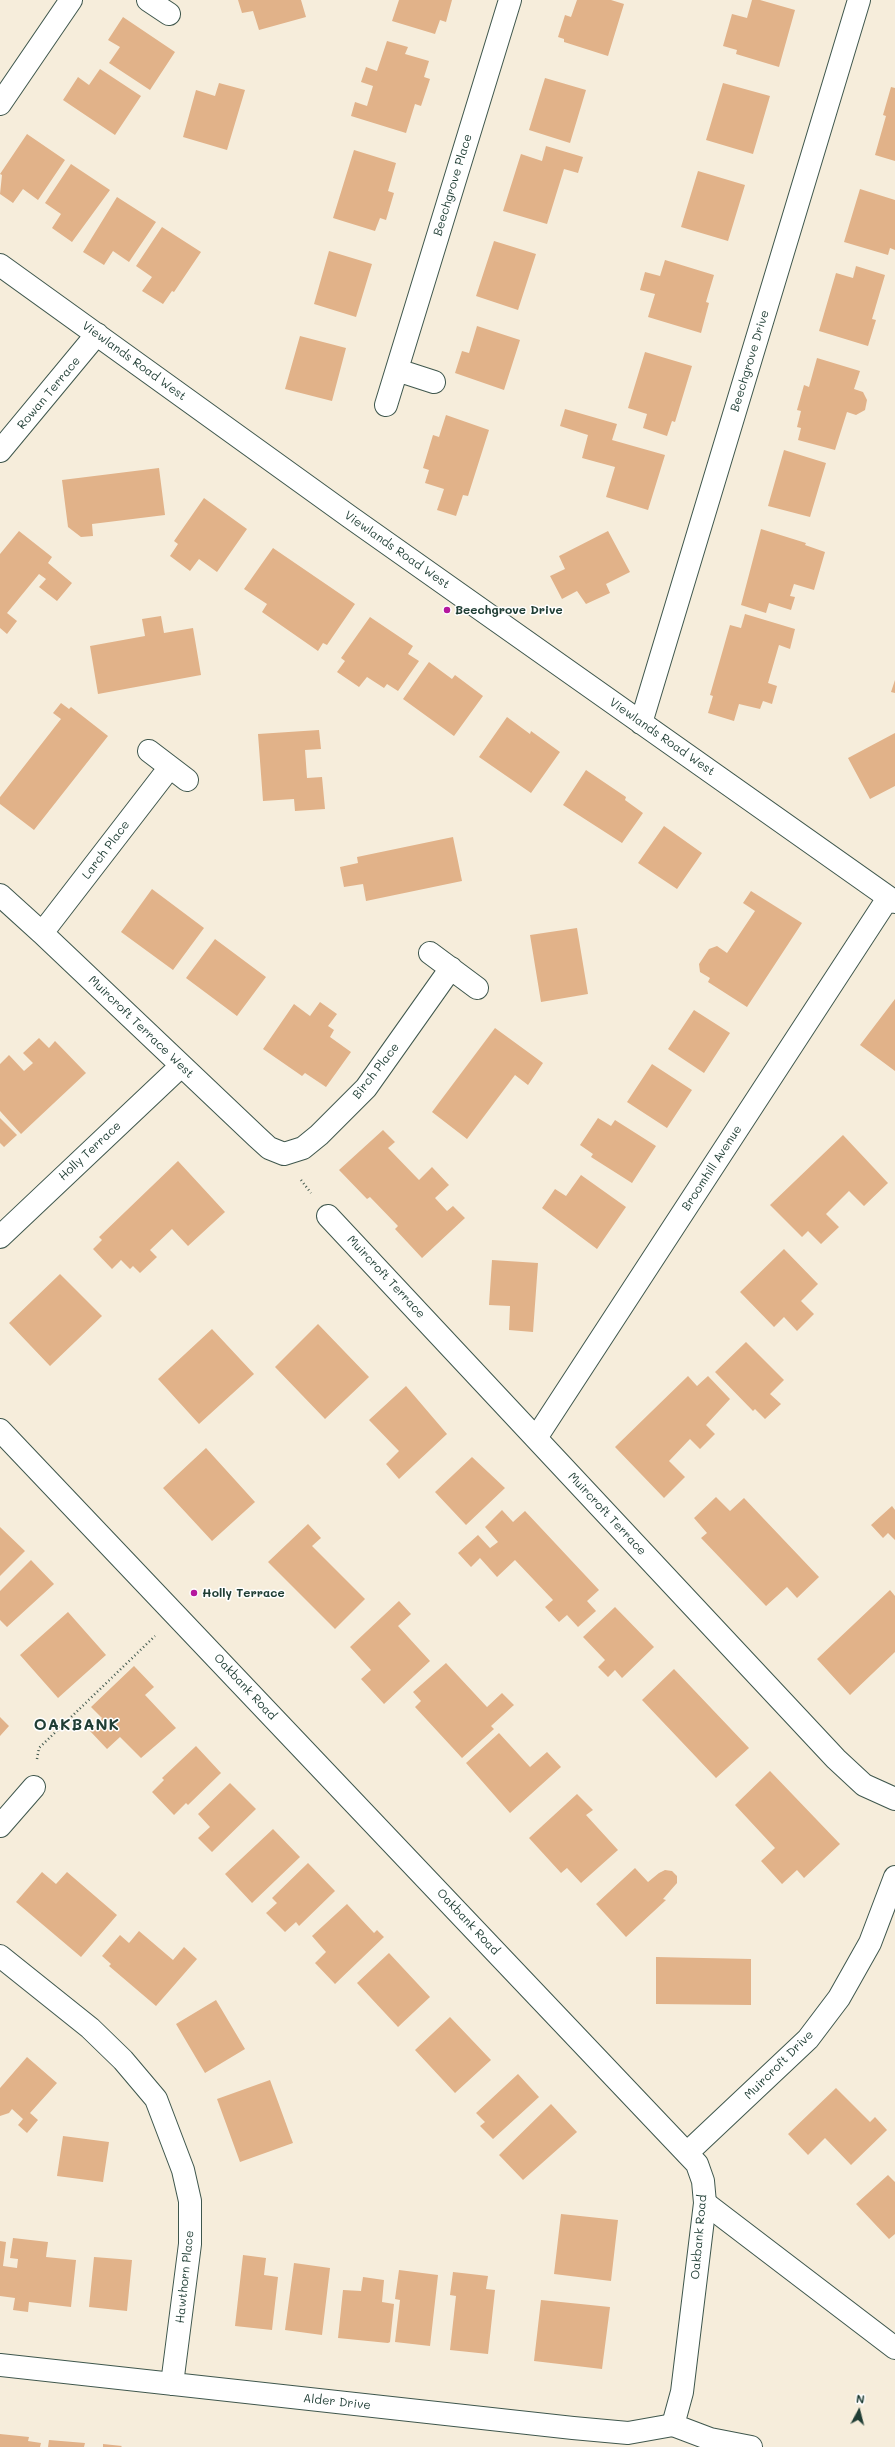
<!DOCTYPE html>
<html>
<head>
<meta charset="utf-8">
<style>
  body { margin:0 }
  #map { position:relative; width:895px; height:2447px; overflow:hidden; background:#f6eddb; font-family:Mali,sans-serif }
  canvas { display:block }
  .north { position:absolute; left:839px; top:2391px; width:40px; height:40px; -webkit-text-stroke:3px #fff; paint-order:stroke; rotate:7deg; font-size:11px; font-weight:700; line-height:16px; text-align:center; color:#1f3d34 }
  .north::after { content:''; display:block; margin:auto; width:14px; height:18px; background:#1f3d34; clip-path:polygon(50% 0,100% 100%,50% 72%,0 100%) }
</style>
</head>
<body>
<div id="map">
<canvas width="895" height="2447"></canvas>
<div class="north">N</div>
</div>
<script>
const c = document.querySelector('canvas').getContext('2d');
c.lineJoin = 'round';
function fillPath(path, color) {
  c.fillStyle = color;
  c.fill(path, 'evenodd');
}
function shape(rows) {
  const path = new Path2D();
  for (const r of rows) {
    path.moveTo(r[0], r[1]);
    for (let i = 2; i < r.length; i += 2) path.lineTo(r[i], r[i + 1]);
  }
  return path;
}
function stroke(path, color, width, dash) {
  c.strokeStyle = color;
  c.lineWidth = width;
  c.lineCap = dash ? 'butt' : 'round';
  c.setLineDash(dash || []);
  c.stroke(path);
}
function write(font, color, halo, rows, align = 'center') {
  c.font = font + ' Mali,sans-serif';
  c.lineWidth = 3;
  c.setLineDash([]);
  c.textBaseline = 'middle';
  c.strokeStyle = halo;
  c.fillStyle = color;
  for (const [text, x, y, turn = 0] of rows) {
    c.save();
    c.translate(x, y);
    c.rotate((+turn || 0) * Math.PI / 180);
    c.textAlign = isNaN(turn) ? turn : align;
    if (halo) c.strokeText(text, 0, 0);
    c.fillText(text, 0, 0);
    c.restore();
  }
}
fillPath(shape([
  [238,0,301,0,306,17,259,30,253,11,242,13],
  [399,0,452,0,446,22,440,20,435,34,392,21],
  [577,0,611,0,624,4,608,56,564,42,564,39,558,37,565,15,571,17],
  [752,0,760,0,795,10,779,67,736,54,737,50,723,46,732,14,747,18],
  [123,17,175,52,150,90,109,63,120,47,108,40],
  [387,41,408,47,405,54,429,61,424,77,430,79,421,106,415,104,406,133,351,116,355,102,367,106,373,86,361,82,366,67,377,71],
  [100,69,141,96,115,135,63,100,78,77,89,85],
  [545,78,586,90,570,143,529,130],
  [219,83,245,90,227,150,183,137,196,90,215,96],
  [723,83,770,96,753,154,706,140],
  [891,87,895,88,895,161,875,155,886,116,883,115],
  [27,134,65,160,38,200,23,189,13,203,0,194,2,175,0,174],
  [546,146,583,157,578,173,564,169,547,224,503,211,521,154,542,161],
  [354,150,396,163,388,191,394,193,386,220,380,218,375,231,333,218],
  [71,164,110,190,72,242,52,228,61,214,45,203],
  [698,171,745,185,728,241,681,227],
  [860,189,895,200,895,250,890,248,888,255,844,242],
  [117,197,156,222,129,262,113,251,104,265,83,252],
  [162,227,201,252,174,292,172,291,163,304,142,291,152,277,136,266],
  [494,241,536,254,518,310,476,296],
  [329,251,372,264,356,317,314,304],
  [665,260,714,275,706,302,709,303,701,333,648,317,655,294,640,290,645,272,660,276],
  [856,266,885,275,872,319,876,320,868,346,819,331,836,273,853,278],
  [477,326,520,340,504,390,455,373,462,351,469,353],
  [300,336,346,348,332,401,285,389],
  [645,352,692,366,675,422,672,421,667,436,643,428,647,414,628,408],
  [817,358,860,371,854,389,863,392,867,400,865,410,856,415,847,412,835,450,798,440,801,428,797,427,801,411,797,410,804,385,809,387],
  [565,409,617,424,612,440,665,455,648,510,606,497,615,467,582,458,588,435,560,426],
  [446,415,489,430,468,496,463,495,456,516,437,510,444,489,425,483,429,470,423,468,433,435,439,437],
  [784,450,826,463,810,517,768,506],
  [159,468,165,515,92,524,93,536,81,537,68,527,62,480],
  [204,498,247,529,217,572,199,559,190,571,170,556,178,544,174,541],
  [761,529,806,543,805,545,825,552,814,590,794,584,790,596,795,597,791,610,769,603,766,613,741,605],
  [19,531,52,557,48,563,72,583,57,601,39,587,46,579,39,574,7,613,17,621,7,634,0,628,0,554],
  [608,531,630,572,606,584,610,593,586,604,577,591,562,599,550,576,565,569,559,556],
  [273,548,355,604,327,645,323,643,318,651,262,612,267,604,244,589],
  [745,614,795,629,790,649,779,645,768,683,777,686,772,704,763,701,760,709,739,704,734,721,708,713,713,696,710,695,730,625,741,628],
  [161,616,164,633,193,628,201,675,98,694,90,646,145,636,142,619],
  [370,617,413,646,408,654,419,661,398,691,387,684,384,688,367,677,359,687,337,672,345,661,341,658],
  [429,662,452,679,455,675,483,696,454,736,403,699],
  [895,680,895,693,891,692],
  [61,703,69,709,71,707,108,736,34,830,0,804,0,797,61,719,53,713],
  [507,717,530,734,531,731,560,752,531,793,479,757],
  [319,730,321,749,305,750,307,778,322,777,325,809,295,811,294,799,263,801,258,734],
  [895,733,895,786,870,799,848,758],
  [586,770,626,797,625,800,643,813,622,843,563,805],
  [664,826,702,853,677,889,638,863],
  [453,837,462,881,366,901,363,884,344,887,340,867,358,863,357,857],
  [152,889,204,928,173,970,121,932],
  [751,891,802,923,747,1007,708,982,710,978,700,972,699,964,709,949,717,946,727,953,755,911,743,903],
  [577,928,588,994,541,1002,530,935],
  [215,939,266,977,237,1016,186,978],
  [895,999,895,1071,860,1045],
  [320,1002,337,1014,328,1026,334,1030,330,1037,351,1052,326,1087,305,1073,302,1076,263,1049,294,1004,310,1016],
  [694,1010,730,1033,704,1073,668,1049],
  [495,1028,543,1063,528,1085,515,1075,467,1139,432,1112],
  [39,1038,49,1048,55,1041,86,1073,21,1134,0,1111,0,1064,9,1055,24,1071,33,1063,23,1053],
  [652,1064,692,1090,667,1128,627,1102],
  [0,1118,17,1135,4,1147,0,1143],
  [598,1118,611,1126,615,1120,656,1146,632,1183,591,1157,593,1154,580,1145],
  [383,1130,395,1142,388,1148,419,1180,432,1167,449,1185,435,1198,447,1211,453,1206,465,1218,422,1258,395,1229,398,1226,370,1197,367,1199,339,1170],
  [843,1135,888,1183,864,1206,849,1191,826,1214,839,1227,821,1244,808,1231,802,1237,770,1205],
  [178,1161,225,1212,188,1246,172,1229,150,1250,157,1257,140,1273,133,1266,130,1269,121,1260,112,1269,93,1249,102,1240,99,1237],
  [581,1175,626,1207,597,1249,542,1208,555,1189,566,1196],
  [784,1249,818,1284,801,1301,814,1314,797,1331,784,1317,774,1327,740,1292],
  [492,1260,538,1263,533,1332,509,1330,510,1306,489,1305],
  [60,1274,102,1316,50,1366,9,1323],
  [318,1324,369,1377,325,1419,275,1367],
  [212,1329,254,1374,199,1424,158,1379],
  [746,1342,784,1380,770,1394,781,1404,765,1419,755,1409,753,1411,715,1372],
  [688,1376,697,1386,708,1376,730,1399,706,1425,715,1434,700,1449,690,1439,669,1461,685,1477,664,1498,615,1447],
  [406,1386,447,1434,399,1479,386,1464,399,1451,369,1420],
  [206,1448,255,1502,212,1541,163,1488],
  [472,1457,505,1488,466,1525,435,1492],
  [716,1497,730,1511,744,1498,819,1577,797,1598,787,1587,766,1606,701,1538,707,1533,694,1518],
  [892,1506,895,1510,895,1540,888,1533,883,1538,871,1525],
  [502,1510,513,1522,525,1511,599,1590,587,1601,596,1611,578,1627,567,1615,559,1622,545,1607,553,1600,515,1560,497,1577,480,1558,471,1567,458,1553,478,1535,490,1548,498,1542,485,1527],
  [308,1524,321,1538,312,1546,365,1599,335,1629,268,1562],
  [0,1527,25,1551,0,1576],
  [31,1560,54,1584,7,1627,0,1620,0,1591],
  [890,1590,895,1596,895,1652,850,1695,817,1659],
  [399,1601,411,1614,398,1626,430,1661,384,1704,361,1679,371,1670,350,1647],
  [615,1607,654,1647,622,1678,615,1670,608,1677,598,1667,605,1660,583,1637],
  [68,1612,106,1655,58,1698,20,1655],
  [446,1663,487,1707,502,1693,514,1705,491,1726,494,1729,462,1758,415,1707,421,1701,413,1692],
  [134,1666,154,1687,145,1695,176,1728,141,1758,120,1737,107,1749,90,1731,102,1718,91,1707],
  [674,1669,749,1748,716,1778,642,1700],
  [0,1717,9,1726,0,1736],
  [499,1733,530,1767,547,1752,561,1767,510,1813,466,1763],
  [196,1746,221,1773,188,1805,186,1803,174,1815,152,1792,164,1780,162,1778],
  [770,1771,840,1844,804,1878,797,1870,782,1884,761,1861,775,1848,735,1805],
  [230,1783,256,1809,212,1852,198,1838,210,1827,198,1814],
  [577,1794,593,1810,586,1815,618,1850,581,1883,567,1868,561,1873,529,1838],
  [273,1829,300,1857,252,1903,225,1874],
  [308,1863,335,1891,299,1926,296,1922,285,1932,266,1913,277,1903,272,1898],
  [635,1868,648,1882,659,1873,665,1870,672,1871,677,1876,677,1883,663,1899,666,1900,626,1937,596,1904],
  [42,1872,56,1884,67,1872,117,1915,81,1957,16,1902],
  [347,1904,374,1933,377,1930,384,1937,335,1984,315,1963,326,1952,312,1936],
  [139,1931,173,1960,184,1947,197,1959,156,2006,109,1966,111,1964,102,1956,120,1935,129,1943],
  [389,1953,430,1997,398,2027,357,1983],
  [656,1957,751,1959,751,2005,656,2004],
  [216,2000,245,2049,205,2073,176,2024],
  [450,2017,491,2060,455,2093,415,2050],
  [27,2057,57,2083,30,2113,38,2120,27,2133,18,2125,23,2119,12,2109,9,2113,0,2116,0,2088],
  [518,2074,539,2097,493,2139,480,2126,485,2122,476,2113],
  [270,2080,293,2143,240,2162,217,2099],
  [836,2088,870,2122,875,2117,887,2130,851,2165,825,2138,808,2155,788,2134],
  [551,2104,577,2132,523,2180,499,2155],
  [63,2136,109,2142,103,2182,57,2176],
  [888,2175,895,2182,895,2234,889,2239,856,2204],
  [561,2214,618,2220,611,2281,554,2274],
  [13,2238,48,2242,46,2257,76,2260,71,2307,29,2302,28,2312,13,2310,15,2298,0,2296,0,2241,6,2242,3,2266,17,2268,18,2259,10,2258],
  [243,2255,266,2258,264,2275,278,2277,272,2330,235,2326],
  [94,2257,132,2260,127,2311,89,2307],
  [294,2263,330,2268,322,2335,285,2330],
  [399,2270,438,2275,430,2346,395,2342,400,2300,395,2299],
  [453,2272,488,2276,486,2289,495,2290,488,2354,450,2350,456,2296,450,2295],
  [363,2277,384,2280,382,2302,394,2304,390,2342,388,2343,338,2338,343,2290,361,2291],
  [541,2300,610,2307,602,2369,534,2361],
  [0,2434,29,2437,28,2441,41,2443,40,2447,0,2447],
  [49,2440,85,2443,84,2447,48,2447],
  [103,2444,122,2446,121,2447,103,2447]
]), '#e1b289');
const street = shape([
  [148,0,169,14],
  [0,104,71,0],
  [0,265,350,517,895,902],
  [397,370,434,382],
  [386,405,510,0],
  [0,451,97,334],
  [641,723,859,0],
  [170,767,187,780],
  [0,895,42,933,257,1137,269,1148,284,1154,303,1148,319,1135,366,1088,451,968],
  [42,933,170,767,149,751],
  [430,953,477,988],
  [328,1216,836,1759,864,1785,895,1799],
  [0,1237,181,1066],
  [536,1438,888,898],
  [0,1826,34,1787],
  [0,1956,90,2028,123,2060,156,2099,183,2170,190,2201,190,2244,172,2384],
  [687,2153,808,2039,839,1998,870,1943,895,1877],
  [705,2203,895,2348],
  [0,2365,573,2428,628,2433,673,2425]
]);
const secondary = shape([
  [0,1430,697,2164,703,2181,705,2203,682,2392,673,2425,710,2439,751,2447]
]);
stroke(street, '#3f574d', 24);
stroke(secondary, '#3f574d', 24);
stroke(shape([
  [301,1180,311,1193],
  [37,1759,39,1748,155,1636]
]), '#3f574d', 2.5, [1, 3]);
stroke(street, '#fff', 22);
stroke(secondary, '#fff', 22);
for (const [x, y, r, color] of [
  [447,610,4,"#b5179e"],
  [194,1593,4,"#b5179e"]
]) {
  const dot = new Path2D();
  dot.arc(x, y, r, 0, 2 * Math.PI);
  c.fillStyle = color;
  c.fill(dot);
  stroke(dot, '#fff', 1.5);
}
write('12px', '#1f3d34', '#fff', [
  ["Beechgrove Place",453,185,-73],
  ["Viewlands Road West",134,361,36],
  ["Beechgrove Drive",750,361,-73],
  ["Rowan Terrace",49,393,-50],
  ["Viewlands Road West",397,550,35],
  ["Viewlands Road West",662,737,35],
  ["Larch Place",106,850,-53],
  ["Muircroft Terrace West",141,1027,44],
  ["Birch Place",376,1071,-52],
  ["Holly Terrace",90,1151,-43],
  ["Broomhill Avenue",712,1168,-57],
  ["Muircroft Terrace",386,1277,47],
  ["Muircroft Terrace",607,1514,47],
  ["Oakbank Road",245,1687,47],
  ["Oakbank Road",468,1922,47],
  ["Muircroft Drive",779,2065,-45],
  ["Oakbank Road",699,2237,-85],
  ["Hawthorn Place",185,2277,-84],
  ["Alder Drive",337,2402,6]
]);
write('bold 12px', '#1f3d34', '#fff', [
  ["Beechgrove Drive",455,610],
  ["Holly Terrace",202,1593]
], 'left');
c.letterSpacing = '1px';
write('bold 16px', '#1f3d34', '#fff', [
  ["OAKBANK",77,1725]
]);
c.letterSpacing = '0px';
</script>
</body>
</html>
